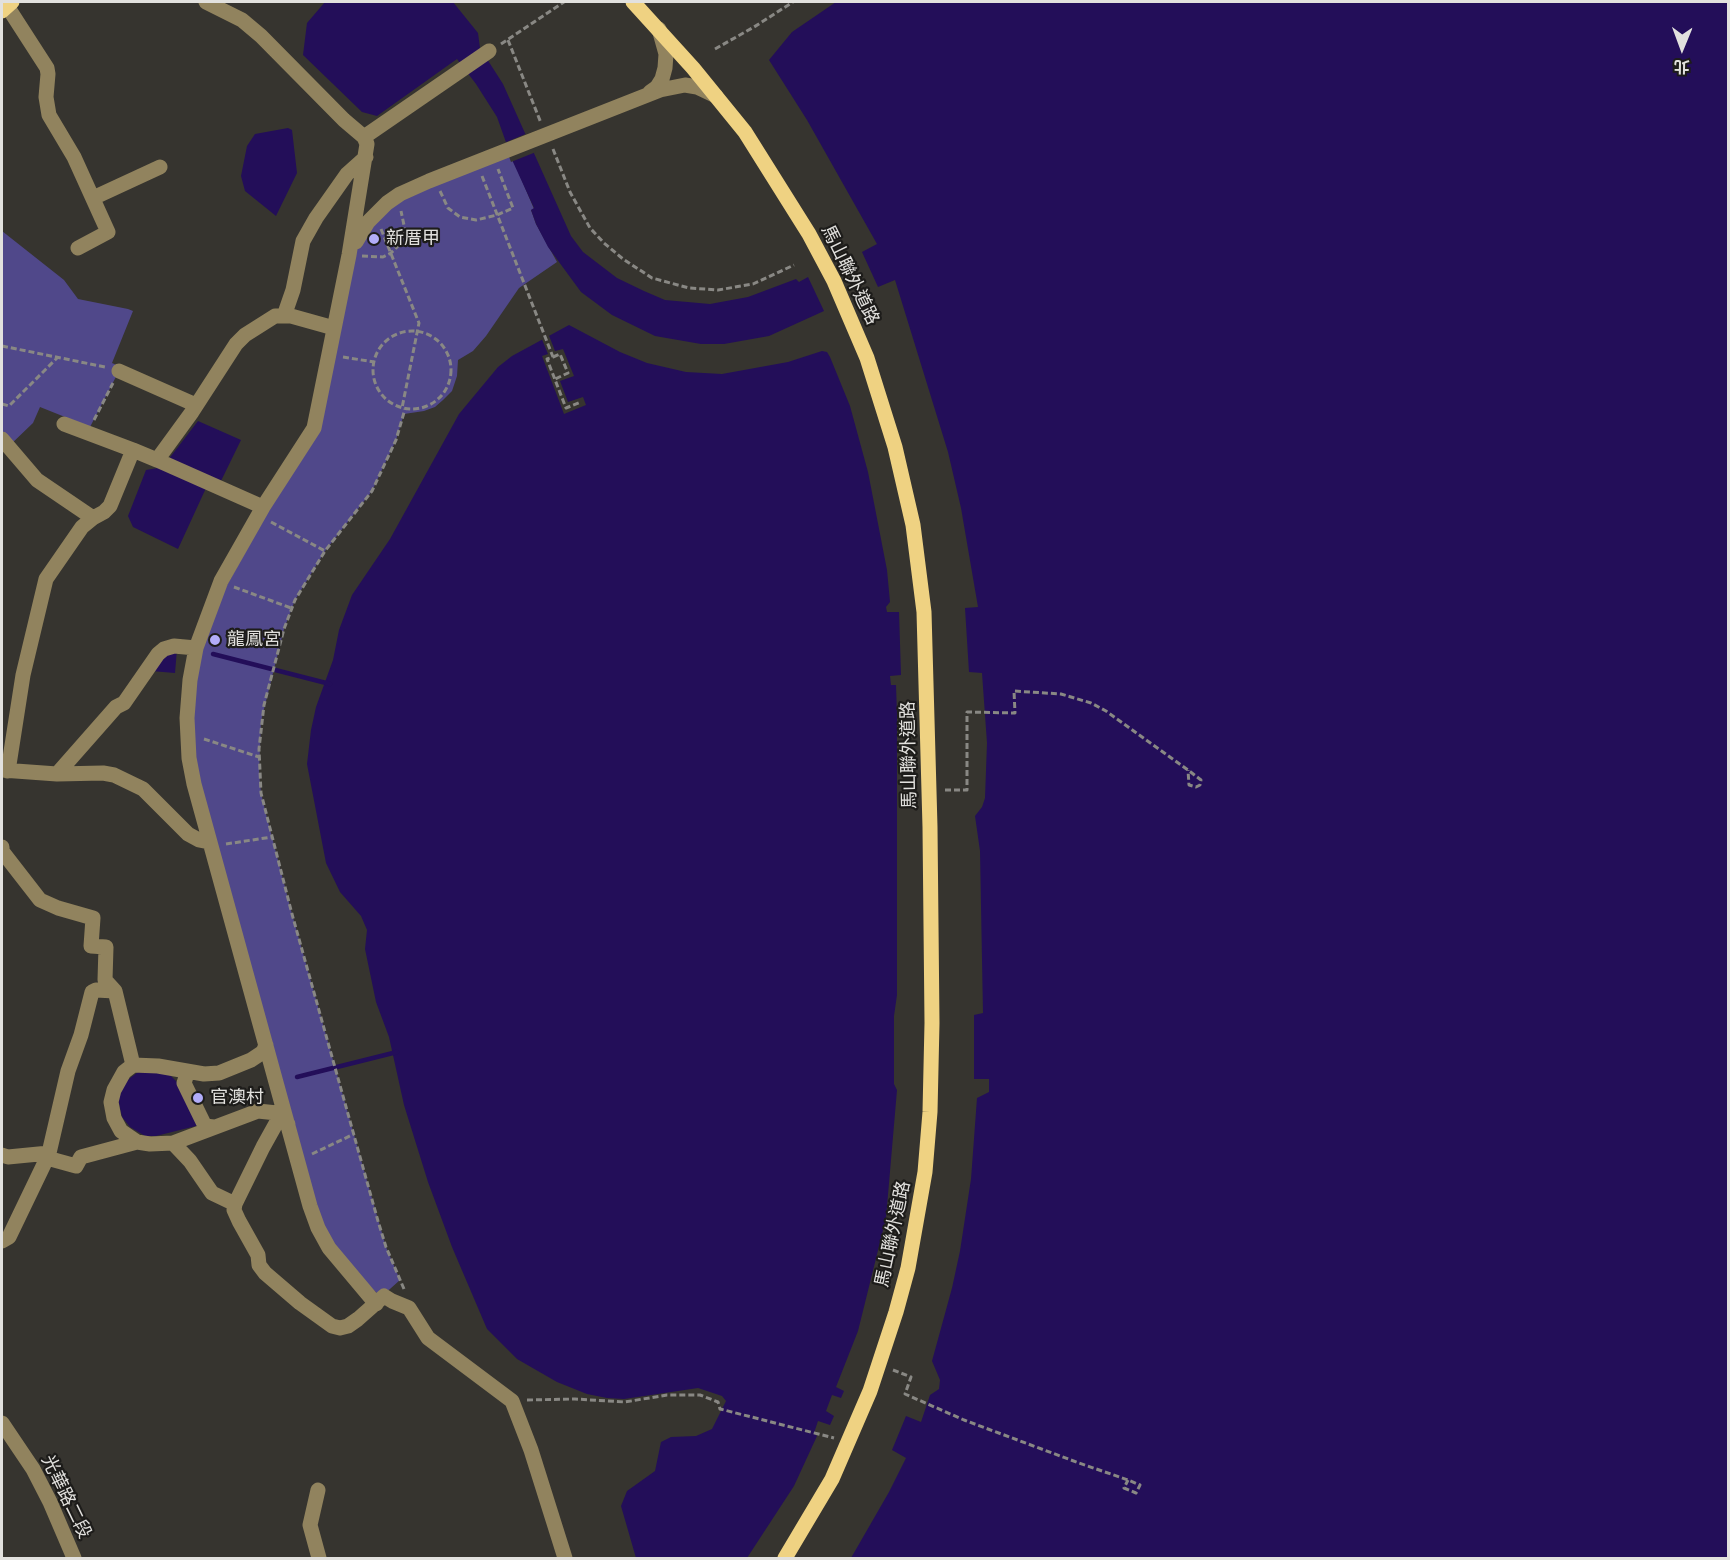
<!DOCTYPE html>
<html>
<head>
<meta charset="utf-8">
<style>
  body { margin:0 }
  #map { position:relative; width:1730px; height:1560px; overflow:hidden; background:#36342f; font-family:"Work Sans","Noto Sans TC",sans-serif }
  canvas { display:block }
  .frame { position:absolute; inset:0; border:3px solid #e2e1de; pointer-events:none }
  .north { position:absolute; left:1652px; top:18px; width:60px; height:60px; -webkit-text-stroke:4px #1d1c1a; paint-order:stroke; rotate:181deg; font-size:16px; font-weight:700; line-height:24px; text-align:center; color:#e2e1de }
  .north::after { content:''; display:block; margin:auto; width:21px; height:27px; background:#e2e1de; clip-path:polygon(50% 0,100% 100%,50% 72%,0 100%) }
</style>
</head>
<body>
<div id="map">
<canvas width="1730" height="1560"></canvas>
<div class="frame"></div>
<div class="north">北</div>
</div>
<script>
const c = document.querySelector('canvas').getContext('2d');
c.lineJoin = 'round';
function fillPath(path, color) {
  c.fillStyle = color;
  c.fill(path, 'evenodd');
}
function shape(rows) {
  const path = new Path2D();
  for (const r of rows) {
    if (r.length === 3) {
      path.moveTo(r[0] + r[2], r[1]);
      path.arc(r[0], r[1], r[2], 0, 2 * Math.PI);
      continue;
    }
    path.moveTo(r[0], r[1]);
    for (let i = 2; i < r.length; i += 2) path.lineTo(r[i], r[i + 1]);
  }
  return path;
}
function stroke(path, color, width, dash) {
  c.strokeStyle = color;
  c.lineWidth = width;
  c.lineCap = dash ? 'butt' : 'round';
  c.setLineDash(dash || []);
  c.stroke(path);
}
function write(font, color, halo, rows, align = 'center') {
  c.font = font + ' "Work Sans","Noto Sans TC",sans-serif';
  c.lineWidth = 4.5;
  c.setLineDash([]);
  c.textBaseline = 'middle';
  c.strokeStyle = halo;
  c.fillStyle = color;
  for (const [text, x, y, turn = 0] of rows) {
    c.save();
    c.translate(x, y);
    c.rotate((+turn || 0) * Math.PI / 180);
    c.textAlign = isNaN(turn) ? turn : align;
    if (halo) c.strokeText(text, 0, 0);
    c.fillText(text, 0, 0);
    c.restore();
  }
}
fillPath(shape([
  [509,150,534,209,531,210,536,224,557,262,519,288,486,336,473,351,458,360,457,376,452,391,443,400,435,407,424,411,404,414,396,440,372,491,325,551,295,600,284,629,261,721,259,773,261,793,266,814,292,914,367,1181,386,1247,400,1280,381,1297,329,1248,189,758,202,630,314,428,359,235,378,211],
  [2,231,64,280,78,299,128,309,133,311,112,363,121,367,90,427,40,407,33,423,8,447,2,439]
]), '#50488a');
fillPath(shape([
  [325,2,453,2,478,33,480,48,503,84,571,236,583,252,617,278,644,291,665,300,710,304,748,297,796,279,799,282,808,277,824,311,769,336,724,344,701,344,655,336,612,315,581,292,548,247,536,224,531,210,534,208,513,162,497,117,476,84,457,59,377,116,362,112,303,55,307,23],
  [836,2,1728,2,1728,1558,851,1558,889,1492,906,1458,892,1450,906,1416,921,1422,930,1395,939,1389,940,1380,932,1361,952,1288,960,1251,971,1179,977,1098,989,1092,989,1079,974,1079,974,1015,983,1013,980,851,975,816,982,807,985,798,987,743,982,673,969,672,965,608,978,607,961,508,948,452,895,280,878,287,862,252,877,244,807,120,769,60,792,32],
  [288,128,292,130,297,173,276,216,245,191,241,176,247,146,255,134],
  [569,325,620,352,647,363,686,372,722,374,788,362,822,351,827,352,830,357,850,406,868,472,887,570,890,602,886,607,887,612,899,612,901,675,890,676,891,685,896,685,897,715,897,995,894,1016,894,1084,897,1090,886,1218,858,1331,836,1387,844,1391,841,1398,832,1395,826,1411,834,1416,830,1425,818,1421,814,1433,817,1436,794,1486,747,1558,636,1558,621,1506,627,1491,655,1471,661,1442,671,1437,696,1436,712,1429,726,1401,722,1396,698,1388,624,1399,607,1398,587,1394,557,1382,517,1359,487,1329,452,1247,428,1182,404,1105,389,1037,376,1002,365,949,367,930,361,916,340,892,326,863,307,764,311,730,316,707,333,660,339,630,352,595,390,539,459,414,498,367,512,356],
  [198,421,241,440,220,483,168,460],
  [158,468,206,488,178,549,133,527,128,516,146,470],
  [177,649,175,673,151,671,153,664],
  [138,1072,168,1073,177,1082,200,1125,156,1136,145,1136,130,1127,122,1117,118,1099,125,1082]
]), '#230e59');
fillPath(shape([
  [528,133,536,152,511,162,504,143],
  [548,333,555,351,563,349,574,376,560,381,568,402,583,397,586,405,564,414,542,356,548,354,541,337]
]), '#36342f');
stroke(shape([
  [213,654,330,684],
  [297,1077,397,1052]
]), '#230e59', 4.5);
stroke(shape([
  [508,40,541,123],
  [501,44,564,2],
  [715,49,754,27,793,2],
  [553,149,570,192,590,228,604,243,623,259,652,278,689,288,718,290,753,284,794,265],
  [482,176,553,357,547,359,566,408,581,402],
  [440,191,448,208,460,217,476,220,497,215,513,208,498,169],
  [381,229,419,323,402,408],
  [362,256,383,257,391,253,400,244,405,230,401,211],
  [412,370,39],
  [2,346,105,367],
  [343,357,374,362],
  [553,357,560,354,568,373,555,379],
  [2,404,9,406,57,358],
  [94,420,113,383],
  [271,522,325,551],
  [234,587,291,608],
  [204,739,259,757],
  [945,790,967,790,967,712,1015,713,1014,691,1061,694,1091,703,1106,711,1188,770,1201,780,1200,785,1196,787,1189,785,1188,770],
  [226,844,272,837],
  [312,1154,354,1134],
  [404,1289,386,1247,378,1221,292,914,261,793,259,749,264,705,284,629,295,600,325,551,372,491,396,440,405,409],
  [893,1370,911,1377,905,1394,964,1420,1079,1463,1128,1480,1140,1485,1136,1493,1124,1488,1128,1480],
  [527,1400,575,1399,625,1402,667,1395,700,1395,718,1402,720,1409,834,1438]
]), '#898884', 3, [6, 3]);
stroke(shape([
  [206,2,242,20,261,36,344,120,364,137,367,144,349,255,314,428,263,507,221,581,196,648,190,680,187,718,189,758,194,784,310,1206,318,1228,329,1248,376,1304],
  [7,6,47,68,48,74,46,97,49,115,74,157,108,232,78,248],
  [650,92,657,87,662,79,665,68,666,54,659,29],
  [364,137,489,51],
  [93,198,160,167],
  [356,242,368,222,387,203,400,194,429,181,660,90,685,85,697,87,716,96],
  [284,316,293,290,303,241,316,218,347,174,366,157],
  [119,371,196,405],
  [64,424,133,450],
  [2,439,37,480,93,518,104,512,110,506,133,450,157,460],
  [263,507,157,460,192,412,236,344,245,335,275,316,291,316,334,328],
  [2,770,57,774,103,773,114,775,143,789,188,834,199,840,209,842],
  [8,771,23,675,46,579,82,527,93,518],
  [57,774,116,707,124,703,158,654,164,649,174,646,196,648],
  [2,847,2,851,40,900,58,908,93,918,91,946,106,947,105,980,115,991,133,1065],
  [266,1045,263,1052,251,1060,219,1073,204,1074,158,1066,133,1065,124,1072,114,1090,111,1102,114,1118,121,1131,137,1142,150,1144,173,1143,258,1111,277,1113,288,1124],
  [193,1072,187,1074,184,1083,205,1126,214,1127],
  [282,1118,278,1120,263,1147,235,1204,234,1210,239,1221,258,1255,259,1265,265,1273,300,1303,332,1326,340,1328,348,1326,358,1319,384,1296,392,1301,409,1308,428,1338,512,1401,531,1450,565,1558],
  [173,1143,190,1161,212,1193,235,1204],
  [49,1153,47,1158,76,1166,81,1157,137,1142],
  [2,1155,8,1157,49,1153,68,1071,81,1035,92,992,96,990,115,991],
  [2,1241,9,1237,47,1158],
  [2,1423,33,1469,50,1502,74,1558],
  [318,1490,310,1525,319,1558]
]), '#91835e', 15);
stroke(shape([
  [633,2,693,68,745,132,809,234,834,281,867,358,895,447,913,525,924,612,930,827,932,1023,930,1112,925,1172,908,1268,896,1312,870,1391,832,1479,785,1558],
  [2,11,12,2]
]), '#efd282', 15);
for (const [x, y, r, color] of [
  [374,239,6,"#b2adf9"],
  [215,640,6,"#b2adf9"],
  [198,1098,6,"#b2adf9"]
]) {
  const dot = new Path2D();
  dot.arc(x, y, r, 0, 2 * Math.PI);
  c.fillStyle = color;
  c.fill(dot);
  stroke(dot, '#1d1c1a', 2);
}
write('18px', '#e2e1de', '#1d1c1a', [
  ["新厝甲",386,239],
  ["龍鳳宮",227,640],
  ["官澳村",210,1098]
], 'left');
write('18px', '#e2e1de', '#1d1c1a', [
  ["馬山聯外道路",850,275,64],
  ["馬山聯外道路",909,755,-91],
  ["馬山聯外道路",893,1234,-78],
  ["光華路二段",66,1497,64]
]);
</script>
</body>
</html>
